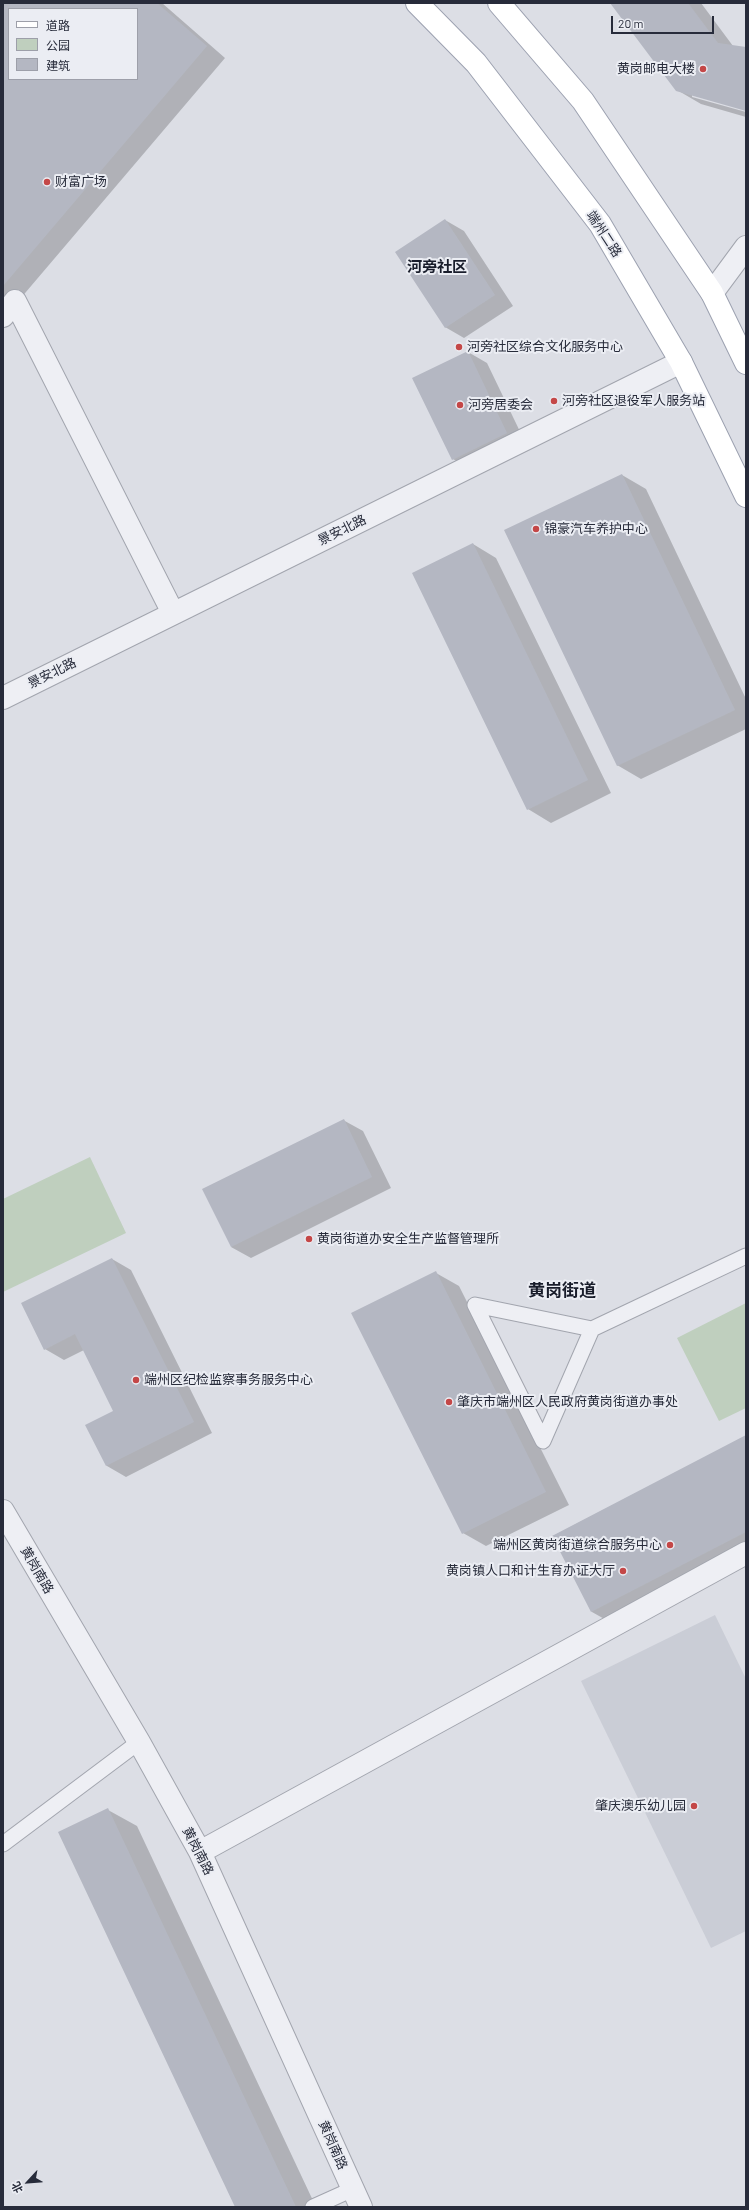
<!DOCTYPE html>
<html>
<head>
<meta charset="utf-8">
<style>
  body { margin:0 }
  #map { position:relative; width:749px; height:2210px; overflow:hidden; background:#dcdee5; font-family:Barlow,"Noto Sans SC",sans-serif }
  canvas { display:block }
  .frame { position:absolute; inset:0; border:4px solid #272b3a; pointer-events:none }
  .legend { position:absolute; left:8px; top:8px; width:130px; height:72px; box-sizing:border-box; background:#ebedf3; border:1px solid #9d9fa9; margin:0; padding:5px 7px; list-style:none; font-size:12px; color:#272b3a }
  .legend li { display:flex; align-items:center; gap:8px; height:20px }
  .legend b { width:20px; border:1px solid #9d9fa9 }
  .north { position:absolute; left:8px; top:2162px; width:40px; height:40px; -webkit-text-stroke:3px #ebedf3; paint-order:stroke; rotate:244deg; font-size:11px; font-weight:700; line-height:16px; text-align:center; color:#272b3a }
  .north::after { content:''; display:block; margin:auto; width:14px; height:18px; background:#272b3a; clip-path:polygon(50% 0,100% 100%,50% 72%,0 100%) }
  .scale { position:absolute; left:611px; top:16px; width:103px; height:18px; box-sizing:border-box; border:2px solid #272b3a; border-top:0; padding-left:5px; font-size:12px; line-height:14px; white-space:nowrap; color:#272b3a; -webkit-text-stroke:3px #ebedf3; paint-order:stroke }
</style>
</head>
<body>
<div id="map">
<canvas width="749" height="2210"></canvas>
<div class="frame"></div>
<ul class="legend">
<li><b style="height:5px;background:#fff"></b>道路</li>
<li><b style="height:11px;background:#bfcfbe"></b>公园</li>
<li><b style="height:11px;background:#b4b7c2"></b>建筑</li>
</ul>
<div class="north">北</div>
<div class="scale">20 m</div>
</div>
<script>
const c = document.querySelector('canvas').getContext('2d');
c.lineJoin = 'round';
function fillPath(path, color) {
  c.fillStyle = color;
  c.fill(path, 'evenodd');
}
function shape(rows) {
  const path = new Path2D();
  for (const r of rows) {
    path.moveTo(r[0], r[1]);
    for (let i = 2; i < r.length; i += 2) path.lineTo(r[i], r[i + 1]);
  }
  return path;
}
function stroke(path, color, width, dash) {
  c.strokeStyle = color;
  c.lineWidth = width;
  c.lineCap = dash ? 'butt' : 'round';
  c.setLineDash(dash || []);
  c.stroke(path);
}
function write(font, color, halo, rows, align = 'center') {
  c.font = font + ' Barlow,"Noto Sans SC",sans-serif';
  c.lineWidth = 4;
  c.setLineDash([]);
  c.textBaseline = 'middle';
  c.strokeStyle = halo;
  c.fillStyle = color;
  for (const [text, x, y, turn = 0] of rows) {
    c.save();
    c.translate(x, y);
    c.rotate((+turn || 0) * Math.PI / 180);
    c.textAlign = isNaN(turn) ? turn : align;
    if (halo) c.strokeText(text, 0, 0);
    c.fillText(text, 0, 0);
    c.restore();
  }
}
fillPath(shape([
  [715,1615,746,1679,746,1931,711,1948,581,1681]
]), '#cacdd6');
fillPath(shape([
  [90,1157,126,1233,3,1292,3,1199],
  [746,1303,746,1408,719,1421,677,1338]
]), '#bfcfbe');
fillPath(shape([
  [3,3,162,3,225,58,3,319],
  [9,9,137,9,137,79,9,79],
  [611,3,701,3,733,46,746,48,746,110,692,95,692,97,746,112,746,117,701,104,677,90],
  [445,220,464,231,513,306,464,338,445,327],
  [468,352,487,363,526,444,472,470,453,459],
  [622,475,646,489,746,699,746,729,641,779,617,765],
  [473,544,496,558,611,793,551,823,528,809],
  [343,1120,363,1131,391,1188,251,1258,231,1247],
  [112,1259,131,1270,212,1433,126,1477,107,1466,87,1426,115,1412,84,1350,64,1360,45,1349],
  [436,1273,459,1286,569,1505,486,1546,463,1533],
  [746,1436,746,1558,615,1625,592,1612,553,1536],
  [108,1810,137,1826,316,2207,236,2207]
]), '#0003');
fillPath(shape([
  [3,3,157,3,207,46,3,286],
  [9,9,137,9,137,79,9,79],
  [610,3,688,3,718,43,746,47,746,111,676,91],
  [445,219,495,295,445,328,395,252],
  [468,351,507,433,452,460,412,378],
  [622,474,735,710,617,766,504,530],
  [473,543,588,780,527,810,412,573],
  [344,1119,372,1177,231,1247,202,1189],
  [112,1258,194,1422,106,1466,85,1425,113,1411,75,1334,44,1350,21,1303],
  [436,1271,546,1492,462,1534,351,1313],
  [746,1435,746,1532,591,1612,552,1536],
  [108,1808,296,2207,235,2207,58,1832]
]), '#b4b7c2');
const service = shape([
  [592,1329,543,1441,475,1305,592,1329,746,1256],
  [3,1844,139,1742],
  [313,2207,353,2189]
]);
const minor = shape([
  [3,316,15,301,173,613],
  [3,698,681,362],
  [3,1511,139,1742,200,1852,361,2207],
  [200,1852,746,1553]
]);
const tertiary = shape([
  [712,293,746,247]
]);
const primary = shape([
  [417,3,476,63,600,224,681,362,746,496],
  [499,3,583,101,712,293,746,363]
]);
stroke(service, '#a2a5ae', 17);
stroke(minor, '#a2a5ae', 24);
stroke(tertiary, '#a2a5ae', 24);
stroke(primary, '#9ca1b0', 24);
stroke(service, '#eeeff4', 15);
stroke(minor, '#eeeff4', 22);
stroke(tertiary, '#eeeff4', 22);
stroke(primary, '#fff', 22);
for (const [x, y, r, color] of [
  [703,69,4,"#c44747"],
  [47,182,4,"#c44747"],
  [459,347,4,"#c44747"],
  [554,401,4,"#c44747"],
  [460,405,4,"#c44747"],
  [536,529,4,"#c44747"],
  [309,1239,4,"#c44747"],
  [136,1380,4,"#c44747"],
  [449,1402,4,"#c44747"],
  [670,1545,4,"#c44747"],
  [623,1571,4,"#c44747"],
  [694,1806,4,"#c44747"]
]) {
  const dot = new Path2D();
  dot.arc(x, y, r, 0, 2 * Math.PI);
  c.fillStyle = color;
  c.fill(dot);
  stroke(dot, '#ebedf3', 1.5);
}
write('13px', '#272b3a', '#ebedf3', [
  ["黄岗邮电大楼",695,69,"right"],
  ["财富广场",55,182],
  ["河旁社区综合文化服务中心",467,347],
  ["河旁社区退役军人服务站",562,401],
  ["河旁居委会",468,405],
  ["锦豪汽车养护中心",544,529],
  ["黄岗街道办安全生产监督管理所",317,1239],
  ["端州区纪检监察事务服务中心",144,1380],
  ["肇庆市端州区人民政府黄岗街道办事处",457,1402],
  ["端州区黄岗街道综合服务中心",662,1545,"right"],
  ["黄岗镇人口和计生育办证大厅",615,1571,"right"],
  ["肇庆澳乐幼儿园",686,1806,"right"]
], 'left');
write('13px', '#272b3a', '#ebedf3', [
  ["端州二路",604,234,57],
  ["景安北路",342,530,-26],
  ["景安北路",52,673,-26],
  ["黄岗南路",37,1570,60],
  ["黄岗南路",198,1851,63],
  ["黄岗南路",333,2145,66]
]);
write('bold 15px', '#191d2b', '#ebedf3', [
  ["河旁社区",437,267]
]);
write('bold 17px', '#191d2b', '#ebedf3', [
  ["黄岗街道",562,1290]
]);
</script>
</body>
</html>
